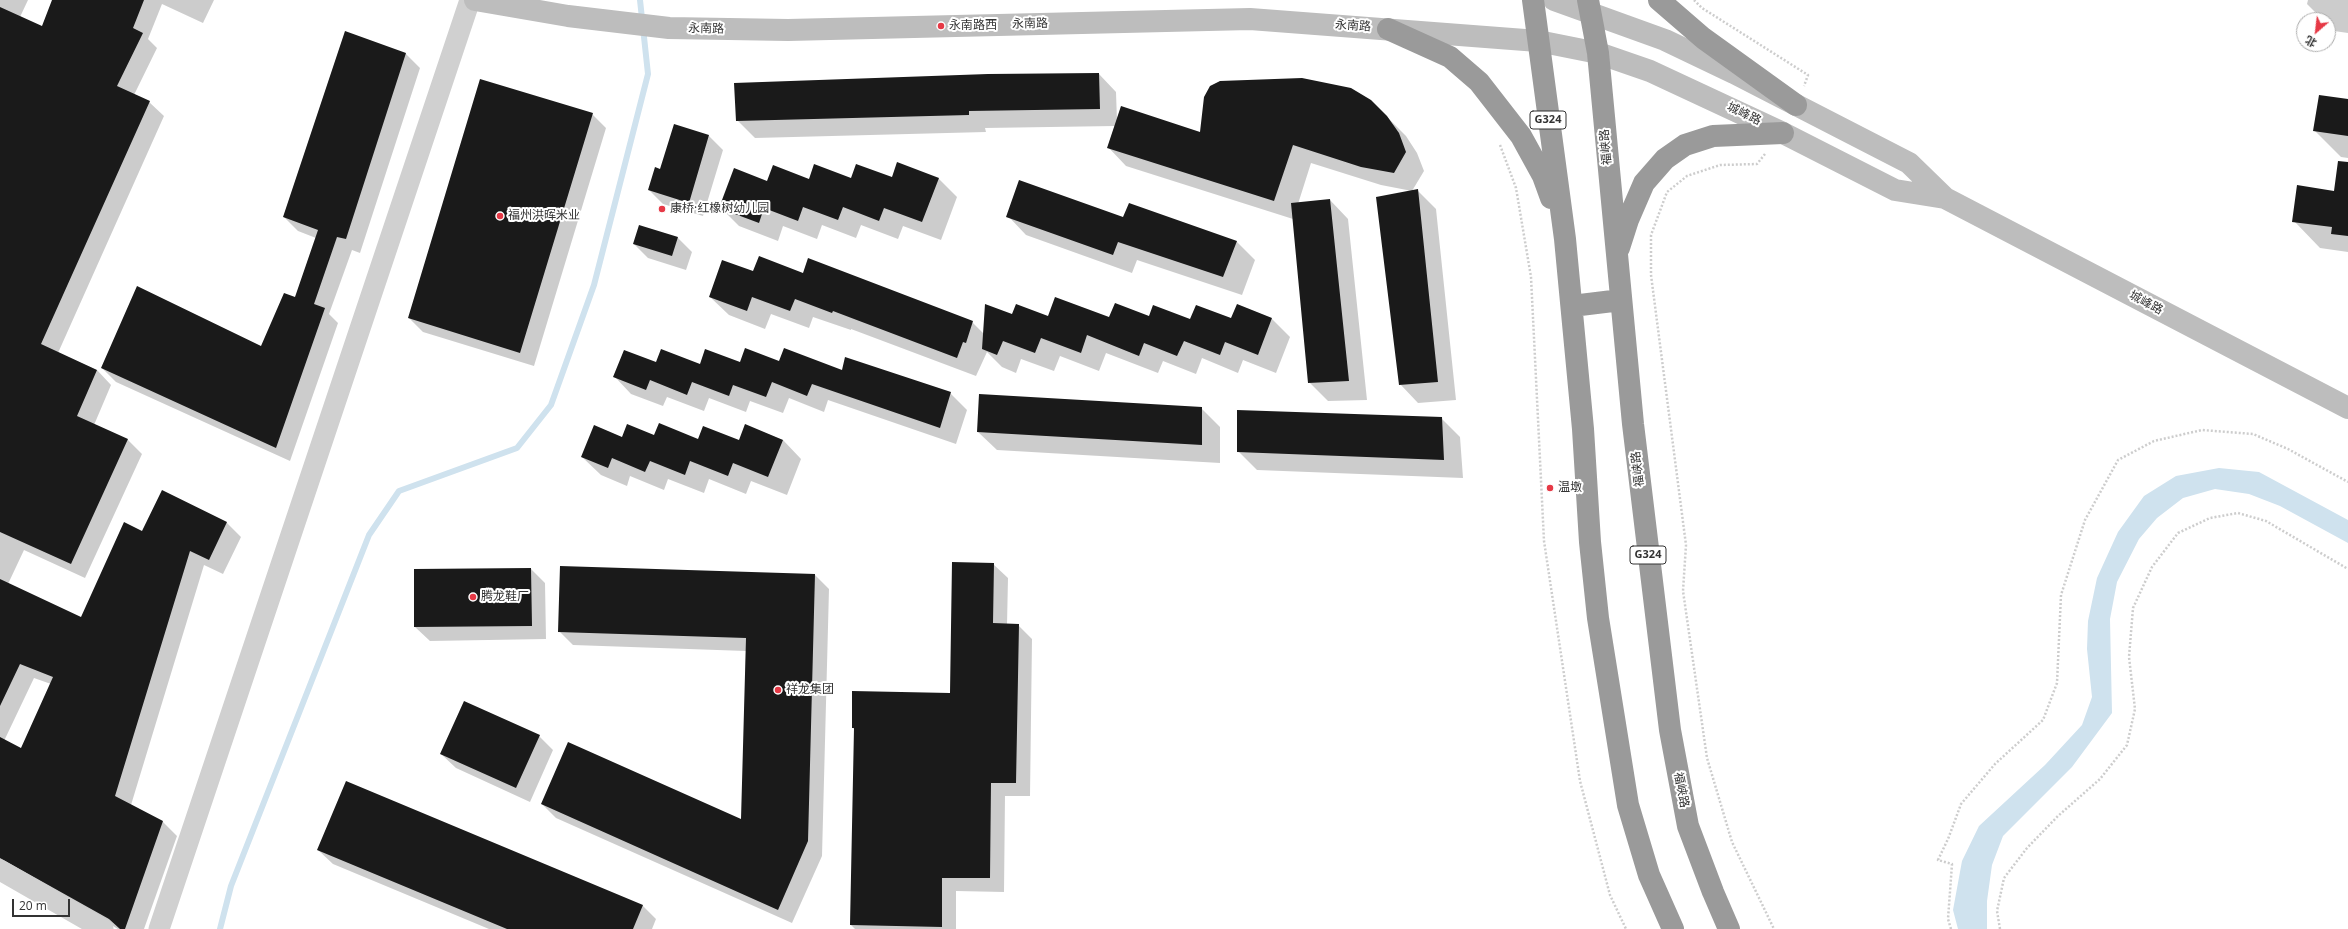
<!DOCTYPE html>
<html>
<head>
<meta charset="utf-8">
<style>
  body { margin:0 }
  #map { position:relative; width:2348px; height:929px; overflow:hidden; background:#fff; font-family:"Open Sans","Noto Sans SC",sans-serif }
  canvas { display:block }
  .north { position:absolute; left:2296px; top:12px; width:40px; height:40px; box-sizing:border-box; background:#fff; border:1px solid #adadad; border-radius:50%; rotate:208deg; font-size:11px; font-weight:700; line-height:16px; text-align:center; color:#333 }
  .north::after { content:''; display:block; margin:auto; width:14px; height:18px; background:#e63946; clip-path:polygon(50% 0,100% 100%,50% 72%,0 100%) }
  .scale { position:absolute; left:12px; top:899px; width:58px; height:18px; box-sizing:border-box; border:2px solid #333; border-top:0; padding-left:5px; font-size:12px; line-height:14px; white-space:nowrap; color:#333; -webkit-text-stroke:3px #fff; paint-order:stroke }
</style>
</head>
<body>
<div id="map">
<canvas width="2348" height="929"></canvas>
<div class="north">北</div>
<div class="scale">20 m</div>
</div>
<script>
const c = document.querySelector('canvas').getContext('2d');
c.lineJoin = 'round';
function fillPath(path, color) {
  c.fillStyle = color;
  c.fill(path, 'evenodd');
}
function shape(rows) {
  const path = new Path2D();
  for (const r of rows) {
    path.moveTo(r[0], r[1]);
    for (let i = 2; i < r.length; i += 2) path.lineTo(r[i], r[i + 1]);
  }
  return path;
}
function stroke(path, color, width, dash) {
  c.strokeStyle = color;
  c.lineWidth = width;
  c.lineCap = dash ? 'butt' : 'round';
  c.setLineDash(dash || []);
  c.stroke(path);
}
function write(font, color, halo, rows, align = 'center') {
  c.font = font + ' "Open Sans","Noto Sans SC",sans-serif';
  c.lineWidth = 4;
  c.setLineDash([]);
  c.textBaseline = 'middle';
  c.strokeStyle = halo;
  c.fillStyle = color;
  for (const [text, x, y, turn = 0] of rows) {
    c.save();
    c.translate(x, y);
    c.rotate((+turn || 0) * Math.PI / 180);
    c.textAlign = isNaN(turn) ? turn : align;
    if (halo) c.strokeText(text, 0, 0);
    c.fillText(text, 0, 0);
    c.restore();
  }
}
fillPath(shape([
  [2219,468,2259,472,2348,520,2348,543,2280,506,2249,494,2215,489,2183,498,2157,518,2139,539,2117,582,2110,619,2112,713,2072,767,2003,836,1992,865,1987,901,1987,929,1958,929,1953,910,1962,861,1979,826,2045,765,2082,725,2092,697,2087,649,2088,621,2097,578,2118,532,2144,496,2176,476]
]), '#cfe2ee');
fillPath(shape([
  [0,0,28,0,20,17,42,27,53,0,214,0,203,23,162,4,148,39,157,48,134,95,149,102,164,116,58,353,97,370,111,385,94,425,128,440,142,454,85,578,24,550,8,584,81,618,142,532,163,491,227,523,241,537,223,574,204,565,131,805,163,822,177,836,144,929,118,929,21,873,0,867],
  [34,678,51,684,21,749,4,741],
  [2308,0,2348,0,2348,33,2334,31,2328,25,2328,20,2323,20,2307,4],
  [346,32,406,54,420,68,360,253,352,250,329,314,338,323,290,461,116,382,102,368,261,347,295,298,316,238,298,231,284,217],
  [1099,74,1116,92,1117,121,1201,133,1387,117,1406,136,1417,153,1424,171,1412,191,1381,185,1311,163,1298,204,1330,200,1348,219,1367,400,1328,401,1309,382,1293,219,1126,166,1108,147,1115,126,985,128,986,132,755,138,737,120],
  [2348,100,2348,158,2341,157,2315,131],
  [592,114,606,128,534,366,423,332,409,318],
  [709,136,723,150,703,216,663,204,649,190,661,170],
  [892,179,939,179,957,197,941,240,903,226,898,239,861,225,856,238,822,225,817,239,783,226,778,241,739,226,720,207,767,182],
  [2348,180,2348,252,2320,248,2294,221,2335,192],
  [1417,190,1436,209,1456,400,1418,403,1400,384],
  [1008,216,1236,241,1255,260,1242,295,1137,260,1132,273,1026,235],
  [678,238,692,252,686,270,648,258,634,244],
  [754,273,804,274,972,322,984,334,1013,315,1191,321,1272,319,1290,337,1276,373,1243,360,1238,373,1202,358,1196,374,1163,361,1158,373,1106,353,1099,371,1060,356,1054,371,1021,359,1016,373,1002,367,987,352,976,376,851,329,851,330,813,317,809,328,771,314,765,329,729,315,710,297],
  [657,363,700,365,779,363,842,372,950,393,967,410,956,444,828,400,824,412,789,398,783,413,750,401,746,412,709,398,704,411,667,397,663,406,631,394,615,377],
  [1201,408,1220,427,1220,463,997,450,978,432],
  [1441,418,1460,437,1463,478,1257,470,1238,451],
  [745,425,783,440,801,459,787,495,751,481,746,494,709,479,704,493,668,479,664,490,630,476,627,486,601,475,582,457,622,438,655,436,739,442],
  [993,564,1008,578,1007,625,1018,625,1032,639,1030,796,1005,796,1004,892,956,891,956,929,855,929,851,925,855,730,853,728,853,692,951,694],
  [531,569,545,583,546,639,430,641,415,627],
  [815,575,829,589,822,856,792,923,556,818,542,804,742,821,746,651,573,645,559,631],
  [539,736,553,750,530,802,456,768,441,754],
  [318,850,642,905,656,919,652,929,489,929,333,864]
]), '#0003');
stroke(shape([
  [220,929,231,886,369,535,399,491,517,448,551,405,594,285,648,74,640,0]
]), '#cfe2ee', 6);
fillPath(shape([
  [52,0,144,0,133,28,143,33,117,86,150,101,41,344,97,370,77,416,128,439,71,564,0,532,0,7,42,26],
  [345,31,406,53,346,239,337,237,314,304,325,308,276,448,101,368,137,286,261,346,284,293,295,297,318,230,283,217],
  [1099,73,1100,109,969,111,969,115,736,121,734,83,988,74],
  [1302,78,1351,88,1371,100,1387,116,1399,133,1406,152,1394,173,1361,167,1293,145,1274,201,1107,148,1121,106,1200,132,1204,97,1210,86,1220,81],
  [480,79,593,113,520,353,408,318],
  [2319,95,2348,99,2348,136,2313,131],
  [674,124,709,135,689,203,648,190,655,167,660,169],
  [2338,161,2348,162,2348,236,2331,234,2332,227,2292,222,2297,185,2334,191],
  [897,162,939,178,922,222,884,208,879,221,843,207,838,220,803,207,798,221,764,208,759,223,719,208,734,168,767,181,773,165,809,179,814,164,851,178,856,164,892,177],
  [1019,180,1123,217,1129,203,1237,241,1223,277,1118,242,1113,255,1006,217],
  [1418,189,1438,382,1399,385,1376,197],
  [1330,199,1349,381,1308,383,1291,203],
  [639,225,678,237,672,256,633,244],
  [759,256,803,273,808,258,973,321,966,343,963,342,957,358,833,311,832,313,795,299,790,311,752,297,747,311,709,297,722,260,753,271],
  [1055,297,1109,317,1115,303,1149,316,1153,305,1190,319,1196,305,1231,318,1237,304,1272,318,1258,355,1225,342,1220,355,1184,341,1177,356,1144,343,1139,356,1087,335,1081,353,1041,338,1035,353,1003,341,997,355,982,349,985,304,1012,314,1016,304,1048,316],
  [745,348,779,361,784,348,842,370,845,357,951,392,940,428,812,384,807,396,772,382,766,397,733,385,729,396,692,382,687,395,650,380,646,390,613,377,624,350,656,362,661,349,700,364,705,349,740,362],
  [979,394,1202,407,1202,445,977,432],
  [1237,410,1442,417,1444,460,1237,452],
  [659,423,698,439,703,426,739,440,745,424,783,440,768,477,733,463,728,476,690,461,685,475,650,461,645,472,612,458,608,468,581,457,594,425,622,437,627,424,654,435],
  [162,490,227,522,209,560,190,551,115,796,163,821,125,929,120,929,109,919,0,858,0,737,21,748,53,677,20,664,0,706,0,579,81,617,124,522,142,531],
  [952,562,994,563,993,623,1019,624,1016,783,991,783,990,878,942,878,942,927,850,925,854,728,852,728,852,691,950,693],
  [560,566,815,574,808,841,778,910,541,804,568,742,741,819,746,638,558,632],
  [531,568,532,626,414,627,414,569],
  [464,701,540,735,516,788,440,754],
  [346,781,643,905,633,929,507,929,317,850]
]), '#1a1a1a');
stroke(shape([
  [1694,0,1702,8,1808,75,1804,86],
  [1500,145,1516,188,1531,277,1544,541,1580,781,1610,895,1626,929],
  [1765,154,1757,164,1720,165,1687,176,1667,192,1651,235,1651,275,1686,545,1683,591,1707,758,1732,842,1774,929],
  [1951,929,1948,919,1952,864,1938,860,1948,839,1961,804,1995,764,2043,720,2057,683,2061,595,2085,520,2118,460,2154,441,2202,430,2253,434,2288,449,2348,482],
  [2000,929,1997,911,2004,878,2027,848,2058,816,2100,779,2127,745,2135,709,2129,657,2133,608,2152,567,2178,533,2210,518,2238,513,2266,521,2348,569]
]), '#cdcdcd', 2.5, [2, 2]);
stroke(shape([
  [0,870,103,929],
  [159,929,470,0]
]), '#d0d0d0', 21);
stroke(shape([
  [475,0,568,16,669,28,788,30,1250,19,1538,41,1598,53,1650,71,1783,133,1895,190,1945,198],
  [1554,0,1665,40,1734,73,1909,163,1945,198,2348,408]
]), '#bdbdbd', 22);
stroke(shape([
  [1533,0,1565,239,1583,429,1590,542,1598,618,1628,805,1649,875,1673,929],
  [1588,0,1598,53,1633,424,1670,730,1688,826,1713,892,1729,929],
  [1659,0,1703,38,1796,105],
  [1388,29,1450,57,1479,82,1521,136,1543,176,1551,198],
  [1619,248,1628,220,1644,183,1665,159,1685,145,1713,136,1783,133],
  [1572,306,1621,300]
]), '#9a9a9a', 22);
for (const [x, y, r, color] of [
  [941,26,4,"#e63946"],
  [662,209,4,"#e63946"],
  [500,216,4,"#e63946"],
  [1550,488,4,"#e63946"],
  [473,597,4,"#e63946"],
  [778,690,4,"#e63946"]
]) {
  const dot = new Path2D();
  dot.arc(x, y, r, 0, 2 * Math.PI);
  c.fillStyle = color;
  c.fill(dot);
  stroke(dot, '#fff', 1.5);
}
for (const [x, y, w] of [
  [1548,120,36],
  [1648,555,36]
]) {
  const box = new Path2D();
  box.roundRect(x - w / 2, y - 9, w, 18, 3);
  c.fillStyle = '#fff';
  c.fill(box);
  stroke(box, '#333', 1);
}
write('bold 11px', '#333', null, [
  ["G324",1548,120],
  ["G324",1648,555]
]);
write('12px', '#333', '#fff', [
  ["永南路",1030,24,-1],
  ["永南路",1353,26,4],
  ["永南路",706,29,1],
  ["城峰路",1744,114,26],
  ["福峡路",1606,147,-95],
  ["城峰路",2146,303,28],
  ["福峡路",1638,469,-97],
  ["福峡路",1681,790,79]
]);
write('12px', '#333', '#fff', [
  ["永南路西",949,26],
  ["康桥·红橡树幼儿园",670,209],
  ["福州洪晖米业",508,216],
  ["温墩",1558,488],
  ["腾龙鞋厂",481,597],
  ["祥龙集团",786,690]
], 'left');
</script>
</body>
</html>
